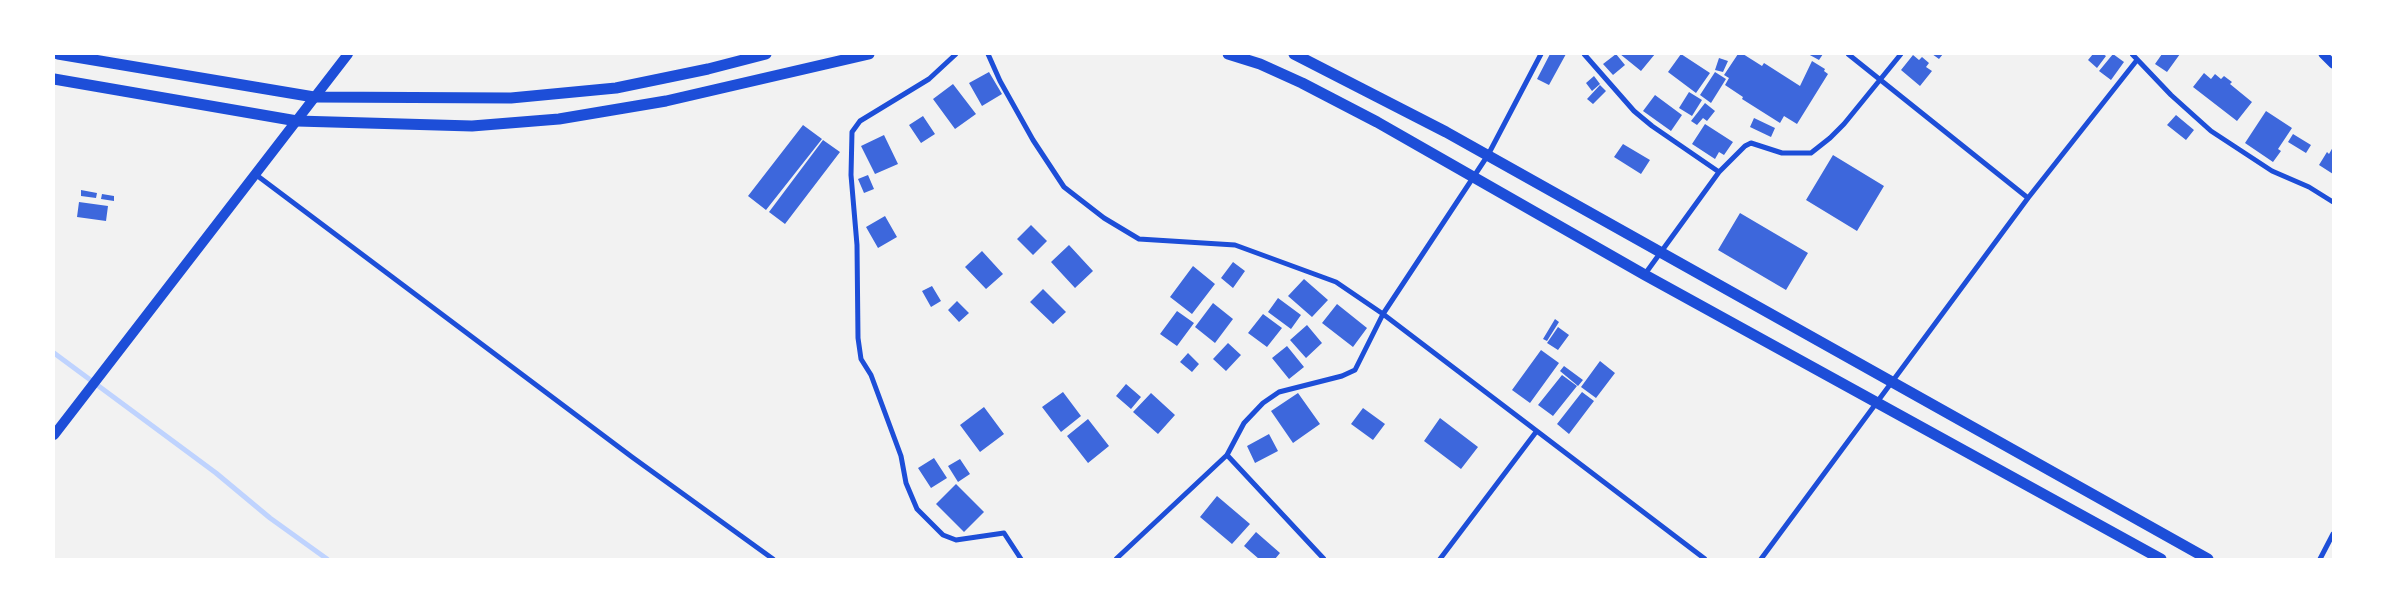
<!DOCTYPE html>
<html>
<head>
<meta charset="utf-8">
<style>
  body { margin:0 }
  #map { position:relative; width:2387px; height:613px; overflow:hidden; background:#f2f2f2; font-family:Ubuntu,sans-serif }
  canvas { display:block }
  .frame { position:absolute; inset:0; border:55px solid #fff; pointer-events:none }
</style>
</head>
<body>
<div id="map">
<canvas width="2387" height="613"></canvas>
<div class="frame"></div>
</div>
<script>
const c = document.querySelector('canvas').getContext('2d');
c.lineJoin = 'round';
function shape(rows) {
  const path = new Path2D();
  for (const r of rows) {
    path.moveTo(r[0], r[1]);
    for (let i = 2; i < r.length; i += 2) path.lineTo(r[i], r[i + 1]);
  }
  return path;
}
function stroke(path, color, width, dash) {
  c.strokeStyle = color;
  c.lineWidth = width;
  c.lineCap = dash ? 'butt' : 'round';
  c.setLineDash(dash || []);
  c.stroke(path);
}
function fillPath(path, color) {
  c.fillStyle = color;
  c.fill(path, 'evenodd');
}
stroke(shape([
  [54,353,216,473,270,518,327,559]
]), '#bfd3fe', 5);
fillPath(shape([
  [1550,54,1566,54,1549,85,1537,79],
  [1616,54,1625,65,1613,75,1603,64],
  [1620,54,1655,54,1641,71],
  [1681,54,1710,73,1696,93,1668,72],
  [1738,54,1743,54,1762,66,1764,63,1800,86,1812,61,1825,69,1824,71,1828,74,1797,124,1784,116,1780,123,1742,99,1743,97,1725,85,1729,78,1724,75],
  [1808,54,1823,54,1819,60],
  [1932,54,1943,54,1939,59],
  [2093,54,2103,54,2106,56,2097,68,2088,60],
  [2113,54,2124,62,2111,80,2099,71],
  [2162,54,2180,54,2167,72,2155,64],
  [1913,55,1919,60,1922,57,1929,63,1926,67,1932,71,1920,86,1901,70],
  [1719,58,1728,61,1723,72,1715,70],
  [989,72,1002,94,982,106,969,83],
  [1715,72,1726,79,1711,103,1700,95],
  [2204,73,2211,79,2215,74,2221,79,2224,76,2232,82,2230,84,2252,102,2237,121,2193,87],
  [1594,76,1600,84,1592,91,1586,83],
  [953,84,976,114,955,129,933,99],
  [1600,85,1606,91,1593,104,1587,99],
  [1689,92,1702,100,1692,116,1679,108],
  [1655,95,1682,115,1671,131,1643,111],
  [1705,103,1715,111,1707,121,1703,118,1697,125,1691,121],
  [2266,111,2292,128,2278,149,2281,151,2273,162,2245,143],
  [2176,115,2194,130,2186,140,2167,125],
  [923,116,935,134,921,143,909,125],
  [1754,118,1775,128,1771,137,1750,127],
  [1705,124,1733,142,1724,155,1719,152,1715,159,1692,144],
  [803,125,822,139,766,210,748,196],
  [2293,134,2311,145,2306,153,2288,142],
  [884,135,898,164,875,174,861,146],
  [823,140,840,152,785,224,769,212],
  [1623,144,1650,160,1641,174,1614,157],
  [2333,147,2333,174,2319,165,2327,152,2329,154],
  [1833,155,1884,186,1857,231,1806,200],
  [868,175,874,189,864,193,858,179],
  [81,190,97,193,96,198,81,196],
  [102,194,114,196,114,201,101,199],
  [79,202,108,206,106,221,77,217],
  [1740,213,1808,253,1786,290,1718,250],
  [885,216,897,237,878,248,866,227],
  [1031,225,1047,241,1033,255,1017,239],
  [1069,245,1093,271,1075,288,1051,262],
  [982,251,1003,274,986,289,965,267],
  [1233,262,1245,271,1233,288,1221,278],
  [1193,266,1215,284,1192,314,1170,297],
  [1304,279,1328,300,1312,317,1288,296],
  [932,286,941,301,931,307,922,291],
  [1043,289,1066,312,1053,324,1030,302],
  [1278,298,1301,315,1291,329,1268,312],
  [957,301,969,313,959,322,948,310],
  [1213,303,1233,319,1215,343,1195,327],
  [1337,304,1367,328,1353,347,1322,323],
  [1177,311,1194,323,1177,346,1160,334],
  [1263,314,1282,328,1267,347,1248,333],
  [1555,319,1559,322,1547,341,1543,339],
  [1307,325,1322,343,1306,358,1290,340],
  [1558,327,1569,335,1558,350,1547,343],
  [1228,343,1241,355,1226,371,1213,359],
  [1287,346,1304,367,1289,379,1272,358],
  [1541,350,1559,363,1530,403,1512,390],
  [1188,353,1199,364,1192,372,1180,362],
  [1600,361,1615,373,1596,398,1581,387],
  [1564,366,1583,380,1578,386,1560,371],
  [1562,375,1577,386,1553,416,1538,405],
  [1126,384,1141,397,1131,409,1116,396],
  [1063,392,1081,416,1061,432,1042,407],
  [1582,392,1594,401,1569,434,1557,424],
  [1151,393,1175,415,1158,434,1133,412],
  [1298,393,1320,424,1293,443,1271,411],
  [984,407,1004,434,980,452,960,425],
  [1363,408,1385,424,1373,440,1351,424],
  [1440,418,1478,447,1461,469,1424,441],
  [1088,419,1109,446,1088,463,1067,436],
  [1269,434,1278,451,1255,463,1247,446],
  [934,458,947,478,931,488,918,468],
  [960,459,970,474,958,482,948,466],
  [956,484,984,512,964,532,936,504],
  [1217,496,1250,524,1232,544,1200,517],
  [1256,532,1280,553,1275,559,1259,559,1244,546]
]), '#3d67dc');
stroke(shape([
  [956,54,929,79,860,121,852,132,851,175,857,245,858,338,861,359,871,375,901,456,906,483,917,509,943,535,956,540,1004,533,1021,559],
  [988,54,1000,81,1033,140,1064,187,1104,218,1139,239,1235,245,1336,282,1383,314,1705,559],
  [1584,54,1634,111,1652,126,1719,172,1745,146,1751,143,1782,153,1811,153,1830,138,1844,124,1901,54],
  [1848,54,2028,198],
  [2132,54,2171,95,2211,131,2272,171,2309,187,2333,202],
  [255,174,632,457,773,559],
  [1645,274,1719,172],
  [1227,455,1324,559],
  [1116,559,1227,455,1244,423,1263,403,1279,392,1342,376,1355,370,1383,314,1488,155,1541,54],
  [1440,559,1536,432],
  [1761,559,2028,198,2137,60],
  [2320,559,2333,534]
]), '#1d4ed8', 5);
stroke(shape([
  [2323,54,2333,64]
]), '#1d4ed8', 9);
stroke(shape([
  [54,435,348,54]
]), '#1d4ed8', 10);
stroke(shape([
  [58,54,314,97,511,98,616,88,708,69,766,54],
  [1228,54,1260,64,1302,83,1377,122,1645,275,2161,559],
  [1294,54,1446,132,2208,559],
  [54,79,297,121,472,126,559,119,666,101,869,54]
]), '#1d4ed8', 11);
</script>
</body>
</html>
